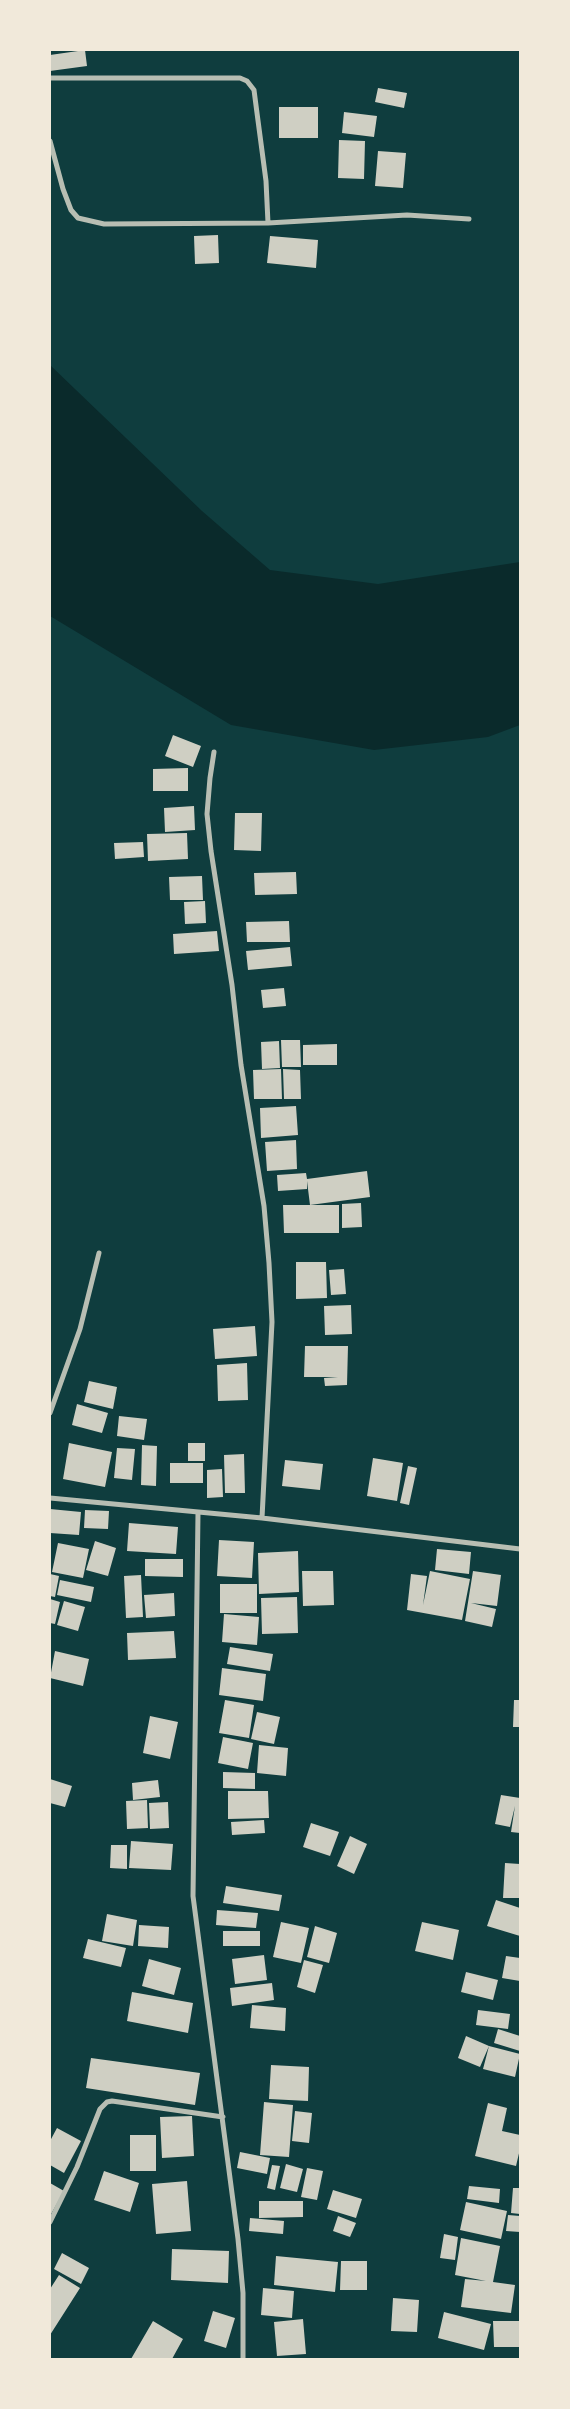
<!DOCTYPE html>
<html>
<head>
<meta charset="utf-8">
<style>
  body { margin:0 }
  #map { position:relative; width:570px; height:2409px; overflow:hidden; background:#0f3d3e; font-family:Literata,serif }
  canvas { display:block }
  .frame { position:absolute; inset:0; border:51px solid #f1e9da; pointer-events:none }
</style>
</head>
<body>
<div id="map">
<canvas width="570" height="2409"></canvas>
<div class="frame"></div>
</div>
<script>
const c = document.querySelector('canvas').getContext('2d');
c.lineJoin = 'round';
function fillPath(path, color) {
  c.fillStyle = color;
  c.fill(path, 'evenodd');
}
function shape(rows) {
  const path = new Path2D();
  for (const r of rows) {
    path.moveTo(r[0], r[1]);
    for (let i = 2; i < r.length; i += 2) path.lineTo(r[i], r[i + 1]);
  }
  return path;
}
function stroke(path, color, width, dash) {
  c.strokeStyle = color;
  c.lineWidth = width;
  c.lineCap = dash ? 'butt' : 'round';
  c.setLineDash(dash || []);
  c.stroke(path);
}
fillPath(shape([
  [50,365,202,511,270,570,378,584,520,562,520,725,488,737,374,750,231,725,50,616]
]), '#0a2a2b');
fillPath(shape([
  [85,50,87,66,50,71,50,55],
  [378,88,407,93,404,108,375,102],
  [279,107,318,107,318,138,279,138],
  [344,112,377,116,374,137,342,133],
  [339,140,365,141,364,179,338,178],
  [378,151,406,153,403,188,375,186],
  [218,235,219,263,195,264,194,236],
  [270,236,318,240,316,268,267,263],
  [173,735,201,746,193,767,165,756],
  [188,768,188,791,153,791,153,769],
  [194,806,195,830,165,832,164,808],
  [235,813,262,813,261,851,234,850],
  [187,833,188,859,148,861,147,834],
  [143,842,144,857,115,859,114,843],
  [296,872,297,894,255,895,254,873],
  [202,876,203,900,170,900,169,877],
  [205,901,206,923,185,924,184,902],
  [289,921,290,942,247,942,246,922],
  [217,931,219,951,174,954,173,934],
  [290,947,292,966,248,970,246,951],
  [284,988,286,1006,263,1008,261,990],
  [281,1040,300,1040,301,1067,282,1067],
  [279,1041,280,1068,262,1069,261,1042],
  [337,1044,337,1065,303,1065,303,1045],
  [281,1069,282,1099,254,1099,253,1070],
  [283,1069,300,1070,301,1099,284,1099],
  [296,1106,298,1135,261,1138,260,1108],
  [296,1140,297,1169,267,1171,265,1142],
  [367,1171,370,1197,310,1205,339,1205,339,1233,284,1233,283,1205,310,1205,307,1181,307,1189,278,1191,277,1175,306,1173,307,1179],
  [361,1203,362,1227,342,1228,342,1204],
  [296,1262,326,1262,327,1298,296,1299],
  [344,1269,346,1294,331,1295,329,1270],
  [351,1305,352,1334,325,1335,324,1306],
  [255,1326,257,1356,215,1359,213,1329],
  [305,1346,348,1346,347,1385,325,1386,324,1378,338,1377,304,1377],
  [247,1363,248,1400,218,1401,217,1365],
  [89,1381,117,1387,113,1409,84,1402],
  [77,1404,108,1413,102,1433,72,1425],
  [119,1416,147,1419,144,1440,117,1436],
  [69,1443,112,1452,105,1487,63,1479],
  [188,1443,205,1443,205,1461,188,1461],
  [142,1445,157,1446,156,1486,141,1485],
  [117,1448,135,1449,132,1480,114,1478],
  [244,1454,245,1493,225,1493,224,1455],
  [373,1458,403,1463,397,1501,367,1496],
  [285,1460,323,1464,320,1490,282,1486],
  [170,1463,203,1463,203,1483,170,1483],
  [408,1466,417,1468,409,1505,400,1503],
  [222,1469,223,1497,207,1498,207,1470],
  [50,1509,81,1512,79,1535,50,1533],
  [85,1510,109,1511,108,1529,84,1528],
  [129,1523,178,1527,176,1554,127,1551],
  [219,1540,254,1542,252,1578,217,1576],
  [95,1541,116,1548,108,1576,86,1570],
  [58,1543,89,1549,83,1578,52,1572],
  [437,1549,471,1552,469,1574,435,1570],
  [298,1551,299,1592,259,1594,258,1553],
  [145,1559,183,1559,183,1577,145,1576],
  [302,1571,333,1571,334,1605,303,1606],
  [430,1571,470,1579,462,1620,407,1610,411,1574,427,1576,423,1605],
  [473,1571,501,1575,497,1606,471,1603,496,1609,492,1627,465,1621],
  [50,1574,59,1576,55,1597,50,1596],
  [141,1575,143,1617,126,1618,124,1576],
  [60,1580,94,1587,91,1602,57,1595],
  [220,1584,257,1584,257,1613,220,1613],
  [174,1593,175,1616,146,1618,144,1595],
  [297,1597,298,1633,262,1634,261,1598],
  [50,1599,60,1602,55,1624,50,1623],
  [64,1601,85,1607,78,1631,57,1625],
  [224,1614,259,1617,257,1645,222,1642],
  [174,1631,176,1658,128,1660,127,1633],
  [230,1647,273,1654,270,1671,227,1664],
  [55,1651,89,1659,83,1686,50,1678],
  [222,1668,266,1674,263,1701,219,1695],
  [225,1700,254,1705,249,1738,219,1733],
  [514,1700,520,1700,520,1727,513,1727],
  [257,1712,280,1717,274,1744,251,1739],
  [150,1716,178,1722,170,1759,143,1753],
  [223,1737,253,1743,248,1769,218,1763],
  [259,1745,288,1748,286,1776,257,1773],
  [223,1772,255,1773,255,1789,223,1788],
  [50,1779,72,1786,65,1807,50,1803],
  [158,1780,160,1797,133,1800,132,1783],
  [228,1791,268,1791,269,1818,228,1819],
  [501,1795,520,1798,520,1833,511,1832,515,1806,510,1827,495,1824],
  [147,1800,148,1828,127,1829,126,1801],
  [168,1802,169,1828,150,1829,149,1803],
  [264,1820,265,1833,232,1835,231,1822],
  [311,1823,339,1832,330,1856,303,1847],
  [350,1836,367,1844,354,1874,337,1866],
  [131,1841,173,1844,171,1870,129,1868],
  [111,1845,127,1845,127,1869,110,1868],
  [505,1863,520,1864,520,1898,503,1898],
  [226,1886,282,1895,279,1911,223,1903],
  [496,1900,520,1908,520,1936,487,1926],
  [217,1910,258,1913,256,1928,216,1925],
  [107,1914,137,1920,133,1946,102,1941],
  [281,1922,309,1928,301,1963,273,1957],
  [422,1922,459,1930,453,1960,415,1951],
  [139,1925,169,1927,168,1948,138,1946],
  [315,1926,337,1933,329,1963,307,1957],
  [223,1931,260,1931,260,1946,223,1946],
  [88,1939,126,1948,121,1967,83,1958],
  [264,1955,267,1980,235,1984,232,1959],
  [506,1956,520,1958,520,1981,502,1978],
  [149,1959,181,1968,174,1995,142,1986],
  [304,1960,323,1965,315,1993,297,1987],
  [466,1972,498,1980,493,2000,461,1992],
  [272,1983,274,2000,232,2006,230,1988],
  [132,1992,193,2003,188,2033,127,2021],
  [252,2005,286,2008,285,2031,250,2028],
  [478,2010,510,2014,508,2029,476,2025],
  [498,2029,520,2036,520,2051,494,2043],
  [466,2036,489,2046,480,2067,458,2058],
  [489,2046,520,2054,515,2077,483,2069],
  [91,2058,200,2073,195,2105,86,2088],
  [271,2065,309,2067,308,2101,269,2099],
  [264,2102,293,2105,289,2157,260,2155],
  [488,2103,507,2108,502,2131,520,2135,520,2149,516,2166,475,2156],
  [295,2111,312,2113,309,2143,292,2141],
  [192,2116,194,2156,162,2158,160,2117],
  [57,2128,81,2141,64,2173,50,2165,50,2141],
  [130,2135,156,2135,156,2171,130,2171],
  [240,2152,270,2158,267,2174,237,2168],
  [286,2164,303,2169,297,2192,280,2188],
  [272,2165,280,2166,275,2190,267,2188],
  [307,2168,323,2171,317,2200,301,2197],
  [104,2171,139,2183,130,2212,94,2200],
  [187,2181,191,2231,156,2234,152,2184],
  [50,2183,64,2191,50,2216],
  [469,2186,500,2189,499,2203,467,2199],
  [513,2188,520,2188,520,2214,511,2213],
  [333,2190,362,2199,356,2218,327,2209],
  [259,2201,303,2201,303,2217,259,2218],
  [466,2202,507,2211,501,2239,460,2230],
  [508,2215,520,2216,520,2232,506,2231],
  [338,2216,356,2223,350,2237,333,2231],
  [250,2218,284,2221,283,2234,249,2231],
  [444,2234,458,2237,455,2260,440,2258],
  [461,2238,500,2246,493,2282,515,2285,511,2313,461,2307,465,2279,486,2281,455,2275],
  [172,2249,229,2251,228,2283,171,2280],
  [62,2253,89,2268,81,2284,54,2269],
  [276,2256,338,2262,335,2292,274,2285],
  [341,2261,367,2261,367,2290,340,2290],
  [59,2275,80,2288,50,2335,50,2289],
  [263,2288,294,2291,292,2318,261,2315],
  [393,2298,419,2300,417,2332,391,2331],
  [213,2311,235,2318,226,2348,204,2341],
  [444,2312,491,2324,484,2350,438,2338],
  [303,2319,306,2354,277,2356,274,2322],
  [153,2321,183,2339,172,2359,131,2359],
  [493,2321,520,2321,520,2347,494,2347]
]), '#cfcfc3');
stroke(shape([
  [50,78,240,78,247,81,254,90,257,113,266,181,268,223,407,215,469,219],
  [50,141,63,189,71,210,78,218,104,224,268,223],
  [214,752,210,778,207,814,211,851,232,985,241,1065,264,1206,269,1263,272,1322,262,1518],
  [50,1413,80,1329,99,1253],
  [50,1498,262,1518,520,1549],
  [198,1513,193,1896,238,2239,243,2293,243,2359],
  [50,2222,77,2167,100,2109,107,2102,112,2101,223,2117]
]), '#b8beb3', 5);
</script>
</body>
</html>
